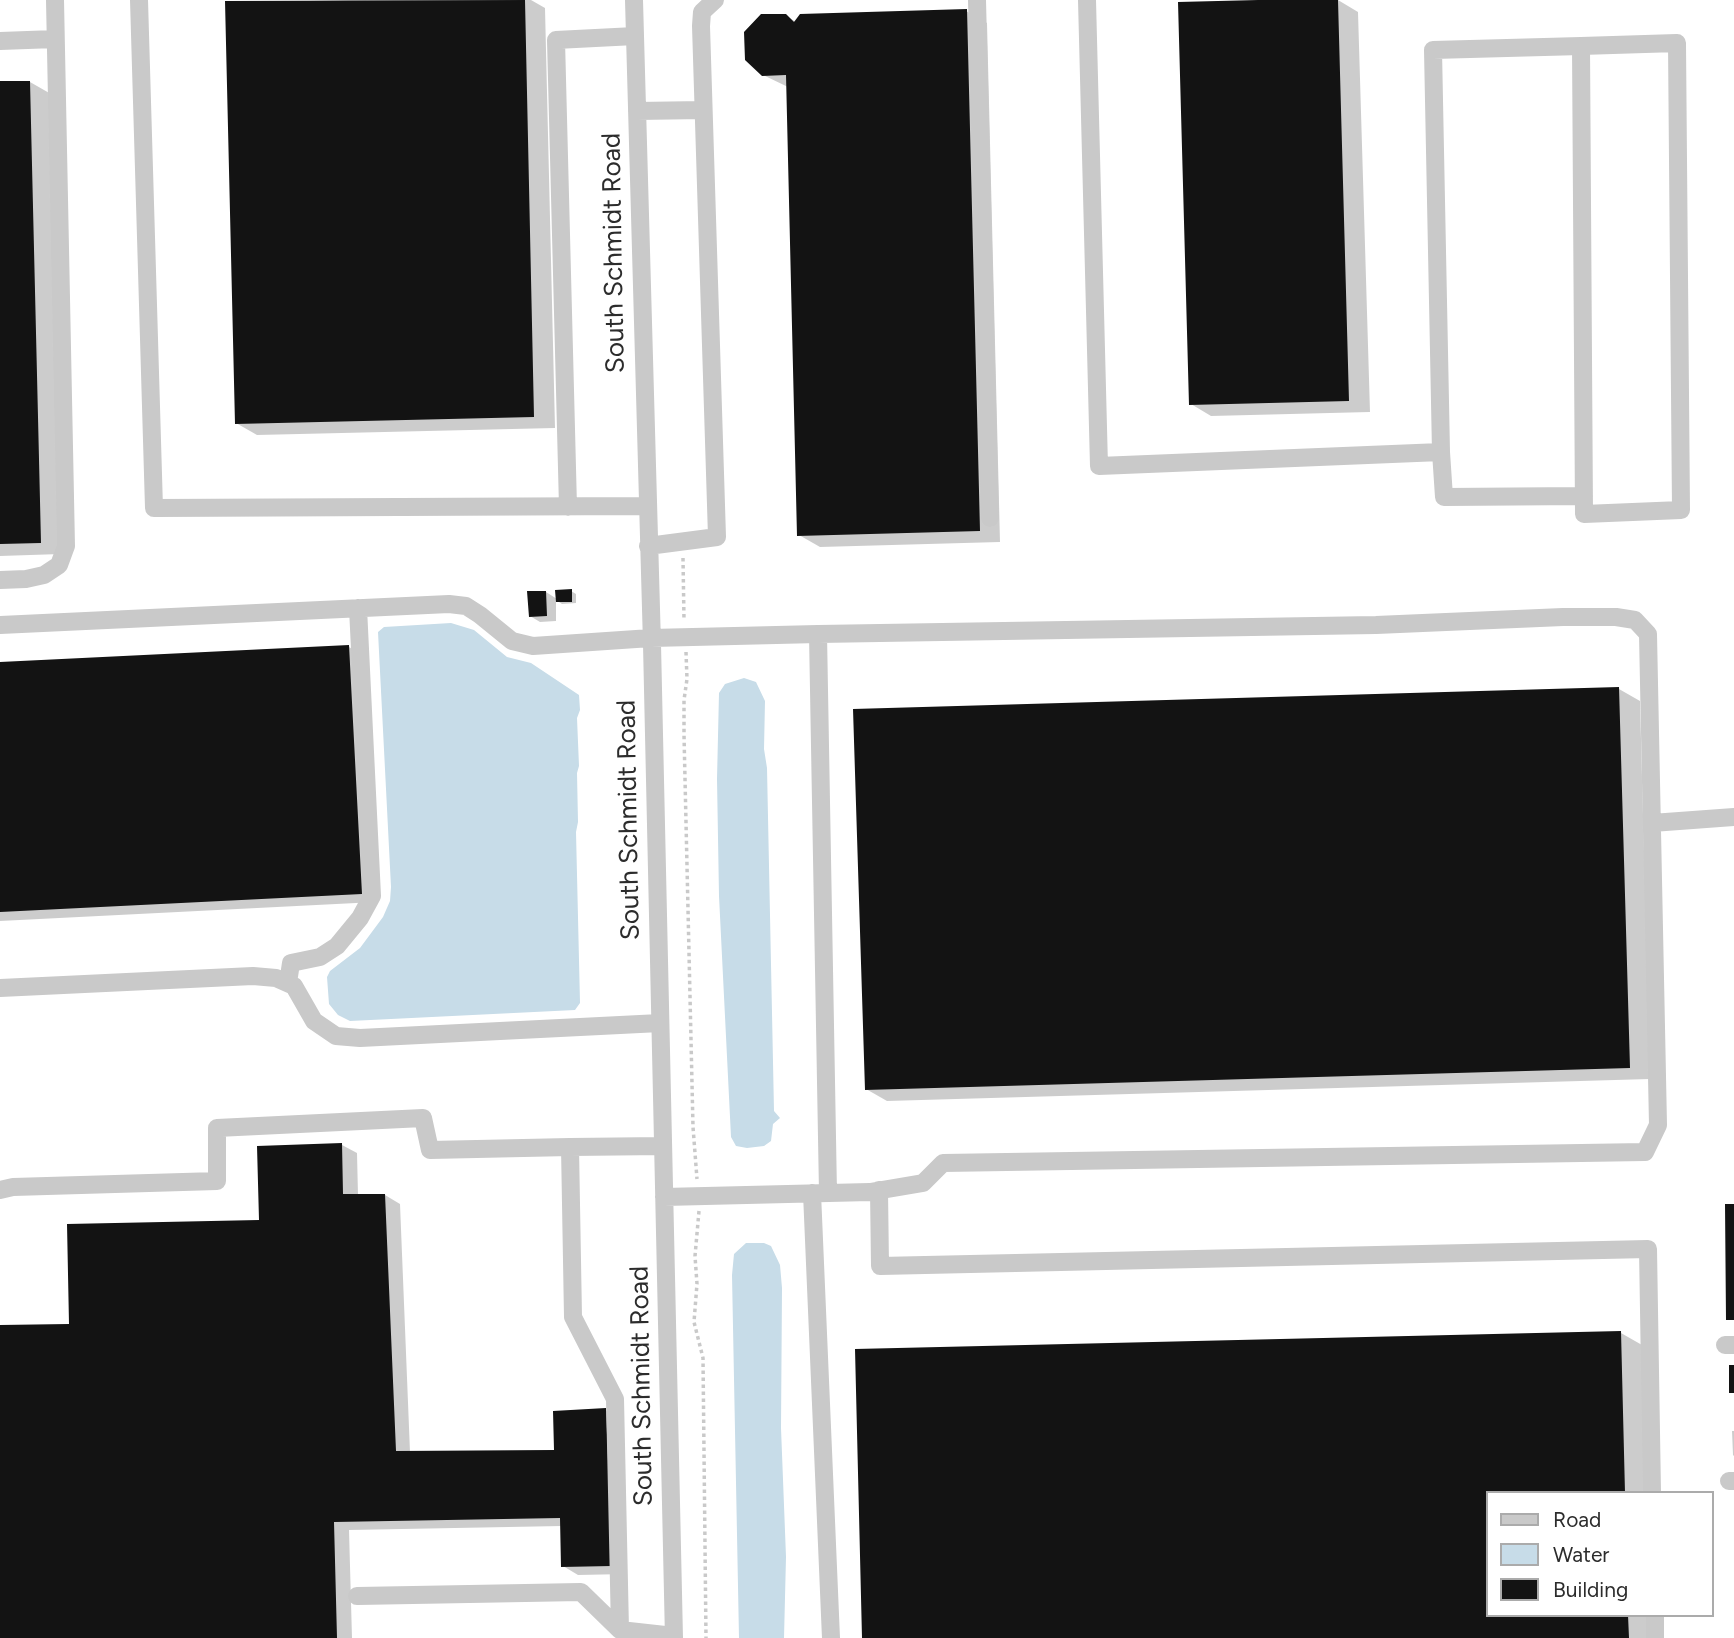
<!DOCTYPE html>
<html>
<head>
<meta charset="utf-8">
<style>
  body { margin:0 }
  #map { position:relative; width:1734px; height:1638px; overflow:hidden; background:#fff; font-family:Figtree,sans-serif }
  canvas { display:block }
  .legend { position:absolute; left:1486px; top:1491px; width:228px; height:126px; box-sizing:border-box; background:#fff; border:2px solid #ababab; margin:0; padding:9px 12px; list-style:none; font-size:21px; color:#2c2c2c }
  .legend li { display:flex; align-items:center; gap:14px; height:35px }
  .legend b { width:35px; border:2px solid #ababab }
</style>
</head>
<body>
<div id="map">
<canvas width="1734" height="1638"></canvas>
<ul class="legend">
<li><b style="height:9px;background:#c9c9c9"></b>Road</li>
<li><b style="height:19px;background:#c7dce8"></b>Water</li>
<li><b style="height:19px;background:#131313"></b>Building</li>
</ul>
</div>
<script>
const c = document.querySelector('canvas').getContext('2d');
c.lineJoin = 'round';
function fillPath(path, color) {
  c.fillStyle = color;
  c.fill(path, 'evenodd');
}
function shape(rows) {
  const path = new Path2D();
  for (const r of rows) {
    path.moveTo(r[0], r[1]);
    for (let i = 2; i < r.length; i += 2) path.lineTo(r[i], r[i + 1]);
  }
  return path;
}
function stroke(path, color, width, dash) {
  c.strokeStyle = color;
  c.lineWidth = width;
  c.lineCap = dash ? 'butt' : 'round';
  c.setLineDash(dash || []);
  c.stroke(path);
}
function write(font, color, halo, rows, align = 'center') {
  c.font = font + ' Figtree,sans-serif';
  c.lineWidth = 7;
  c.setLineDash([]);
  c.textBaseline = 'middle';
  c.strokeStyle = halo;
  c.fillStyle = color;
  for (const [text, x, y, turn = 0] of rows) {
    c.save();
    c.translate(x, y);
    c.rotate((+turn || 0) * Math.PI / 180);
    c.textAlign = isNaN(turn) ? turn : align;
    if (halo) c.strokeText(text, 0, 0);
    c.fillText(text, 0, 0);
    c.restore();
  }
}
fillPath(shape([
  [451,623,474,630,507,657,531,663,579,695,580,710,577,718,579,766,577,773,578,822,576,832,580,1003,575,1010,350,1021,338,1015,329,1004,327,977,330,971,360,948,383,917,390,901,391,887,378,632,384,627],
  [744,678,756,682,765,701,764,749,767,768,774,1111,780,1118,773,1124,771,1141,764,1146,747,1148,736,1146,731,1137,719,896,717,779,719,693,725,684],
  [746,1243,764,1243,771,1246,780,1265,782,1288,781,1428,786,1557,784,1638,739,1638,732,1275,734,1254]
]), '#c7dce8');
fillPath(shape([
  [349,0,531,0,545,8,555,428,257,435,236,423,227,3],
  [1322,0,1338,0,1358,12,1370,412,1211,416,1191,404],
  [966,11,987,23,1000,542,820,547,799,535,788,87,763,75,786,16,796,22],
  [30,82,51,94,61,554,0,556,0,83],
  [571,591,576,594,576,603,562,604,556,600,556,621,540,622,530,616,546,592,557,599],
  [349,647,364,656,376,902,0,921,0,664],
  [1619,689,1640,701,1650,1079,887,1101,866,1089],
  [342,1145,357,1153,358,1195,385,1195,400,1204,410,1452,556,1451,605,1410,620,1419,627,1574,578,1575,563,1566,562,1526,349,1530,352,1638,0,1638,0,1327,71,1325,261,1222],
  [1621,1333,1642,1345,1645,1493,1487,1493,1487,1615,1648,1615,1649,1638,864,1638],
  [1732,1431,1734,1431,1734,1456,1733,1455]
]), '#0003');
fillPath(shape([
  [525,0,534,417,235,424,225,1],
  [1258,0,1338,0,1349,401,1189,405,1178,2],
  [967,9,980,531,797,536,786,75,762,76,745,60,744,32,761,14,786,14,794,22,800,14],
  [0,81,30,81,41,543,0,544],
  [572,589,572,602,556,602,555,590],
  [527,591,546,591,547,616,529,617],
  [349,645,362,894,0,912,0,662],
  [1619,687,1630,1068,865,1090,853,709],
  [342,1143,343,1194,385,1194,396,1451,554,1450,553,1411,606,1408,612,1566,561,1567,560,1518,334,1522,337,1638,0,1638,0,1325,69,1324,67,1224,259,1220,257,1146],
  [1725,1204,1734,1204,1734,1320,1726,1320],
  [1621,1331,1625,1493,1487,1493,1487,1615,1628,1615,1629,1638,862,1638,855,1349],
  [1729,1365,1734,1365,1734,1393,1729,1393]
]), '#131313');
stroke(shape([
  [683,558,684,620],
  [686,652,687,679,684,700,684,735,693,1127,697,1179],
  [699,1211,695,1256,697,1284,694,1322,703,1358,706,1638]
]), '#c9c9c9', 3.5, [3.5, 3.5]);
stroke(shape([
  [139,0,154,508,646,506],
  [634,0,652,644,674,1638],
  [977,0,990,518],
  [1087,0,1099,466,1441,452,1433,50,1581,46,1677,43,1681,510,1584,514,1581,46],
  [0,41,55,39],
  [637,111,703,110],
  [1441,452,1444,497,1584,496],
  [568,507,556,40,635,36],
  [648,546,717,537,701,26,702,12,715,0],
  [0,580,26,579,44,575,59,565,66,546,55,0],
  [0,625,449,604,466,606,480,615,512,641,533,646,651,638,818,634,828,1193],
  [1652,823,1734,817],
  [288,983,291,963,320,957,337,946,360,918,372,896,358,608],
  [0,988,253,976,276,978,294,986,314,1021,336,1036,360,1038,660,1023],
  [570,1147,663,1146],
  [0,1190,13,1187,217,1181,217,1128,423,1118,430,1150,570,1147,573,1317,615,1399,620,1630],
  [879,1190,880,1266,1648,1249,1652,1493],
  [812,1193,831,1638],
  [664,1197,870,1192,923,1183,943,1163,1645,1152,1658,1125,1648,634,1635,620,1616,617,1563,617,1376,625,818,634],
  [1725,1345,1734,1345],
  [1729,1481,1734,1481],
  [357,1596,581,1592,620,1630,674,1636],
  [1655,1615,1655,1638]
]), '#c9c9c9', 18);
write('26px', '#2c2c2c', '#fff', [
  ["South Schmidt Road",614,253,-91],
  ["South Schmidt Road",629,820,-91],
  ["South Schmidt Road",642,1386,-91]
]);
</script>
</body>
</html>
